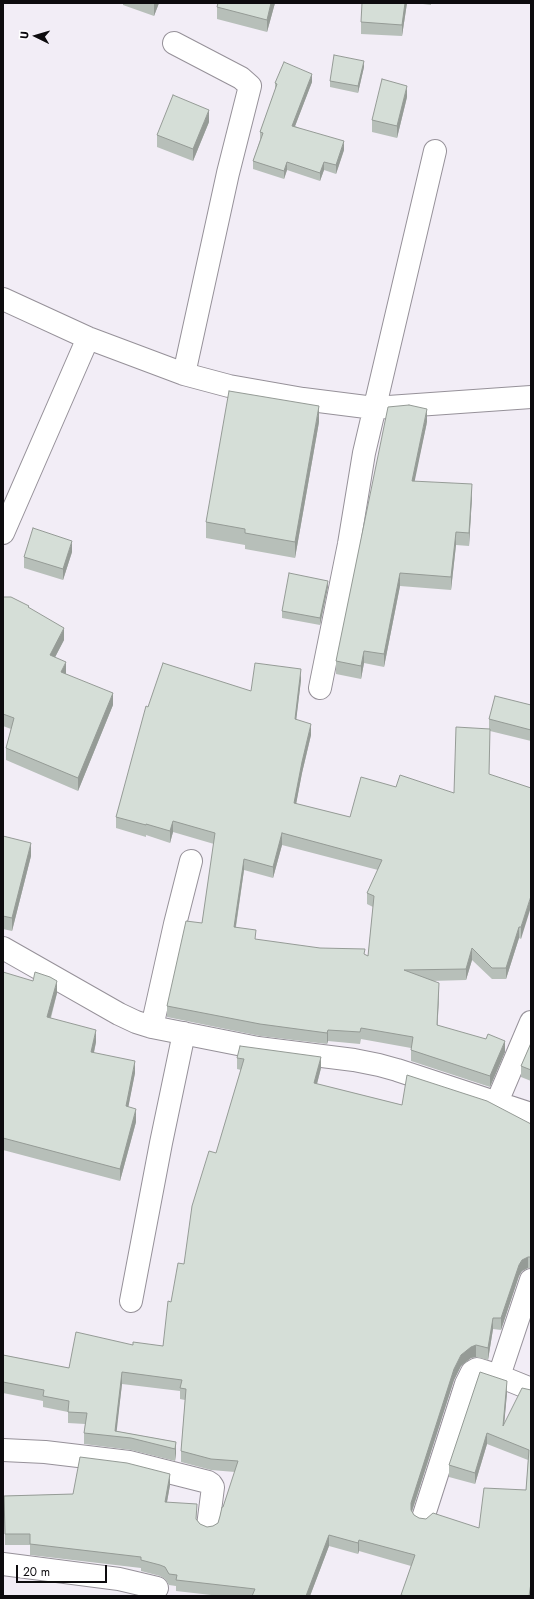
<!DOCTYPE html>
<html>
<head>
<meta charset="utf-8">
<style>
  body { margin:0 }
  #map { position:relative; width:534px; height:1599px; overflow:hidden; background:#f2edf6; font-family:Jost,sans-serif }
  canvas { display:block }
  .frame { position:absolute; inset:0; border:4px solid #0d0b0e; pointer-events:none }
  .north { position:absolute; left:16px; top:16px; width:40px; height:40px; -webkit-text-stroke:3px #fff; paint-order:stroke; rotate:275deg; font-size:11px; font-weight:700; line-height:16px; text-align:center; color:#0d0b0e }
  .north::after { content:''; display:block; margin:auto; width:14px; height:18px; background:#0d0b0e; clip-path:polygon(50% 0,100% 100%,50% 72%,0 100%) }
  .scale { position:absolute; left:16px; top:1565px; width:91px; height:18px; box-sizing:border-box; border:2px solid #0d0b0e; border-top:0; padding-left:5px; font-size:12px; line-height:14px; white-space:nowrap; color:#0d0b0e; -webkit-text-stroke:3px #fff; paint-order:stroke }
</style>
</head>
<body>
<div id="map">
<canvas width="534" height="1599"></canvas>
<div class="frame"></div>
<div class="north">U</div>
<div class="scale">20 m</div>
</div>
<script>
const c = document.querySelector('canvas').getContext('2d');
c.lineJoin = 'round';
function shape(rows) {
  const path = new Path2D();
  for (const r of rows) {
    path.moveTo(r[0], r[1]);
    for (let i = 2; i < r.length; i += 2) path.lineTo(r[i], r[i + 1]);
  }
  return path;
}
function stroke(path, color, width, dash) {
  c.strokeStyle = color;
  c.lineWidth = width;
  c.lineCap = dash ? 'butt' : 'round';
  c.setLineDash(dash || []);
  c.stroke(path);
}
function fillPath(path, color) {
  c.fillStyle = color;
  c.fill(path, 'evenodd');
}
const minor = shape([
  [174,43,241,78,250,86,228,173,184,374],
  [3,299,88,338,184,374,229,386,303,399,374,408,531,397],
  [3,533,88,338],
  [320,688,349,544,364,453,435,151],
  [3,948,119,1014,136,1022,152,1027,258,1048,354,1060,379,1065,397,1070,531,1114],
  [152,1027,175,924,191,861],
  [497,1102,531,1022],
  [131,1301,161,1143,184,1033],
  [499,1376,531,1389],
  [3,1450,45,1452,129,1462,208,1482,211,1484,213,1487,208,1526],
  [423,1518,466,1384,472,1372,477,1369,499,1376,531,1280],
  [3,1564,119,1579,157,1588]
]);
stroke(minor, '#969199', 24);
stroke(minor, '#fff', 22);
fillPath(shape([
  [123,3,159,3,154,16,123,5],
  [218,3,275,3,267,32,217,19,217,7],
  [407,3,402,36,361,34,361,22],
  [415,3,431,3,431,5],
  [364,67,358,93,330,87,330,81],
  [312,82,295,126,344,150,336,174,324,170,320,181,287,170,284,179,253,169,253,161,260,140,260,132,275,90,275,83],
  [407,97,397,138,372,132,372,120],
  [209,122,193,161,157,147,157,135],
  [319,422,295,558,245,549,245,545,206,538,206,522],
  [427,422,414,481,472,497,469,546,456,545,451,590,400,586,384,667,364,663,361,679,336,674,336,661],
  [72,552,63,580,24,568,24,557],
  [328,587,320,625,282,618,282,611],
  [3,597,29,608,64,640,55,657,66,674,113,705,78,791,6,760,6,748,11,729,3,726],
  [301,680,296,720,311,735,302,773,296,804,350,817,396,787,454,793,489,729,489,719,531,705,531,741,490,731,489,775,531,788,521,939,519,938,506,979,492,979,472,960,466,980,431,981,439,995,437,1025,505,1052,490,1087,411,1061,411,1048,361,1039,360,1044,328,1041,327,1044,260,1036,167,1017,167,1006,202,923,214,844,173,832,170,843,146,835,146,837,116,828,116,817,148,707,251,691],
  [282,845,378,870,367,893,367,904,373,907,368,956,365,955,256,940,236,927,244,870,273,878],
  [3,836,31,856,12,931,3,929],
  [3,972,57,993,51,1018,96,1042,94,1053,135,1073,128,1107,136,1122,120,1181,3,1150],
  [531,1043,531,1081,521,1077,521,1066],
  [237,1058,321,1068,317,1084,402,1105,531,1124,531,1268,528,1268,522,1271,519,1276,501,1330,493,1329,488,1360,476,1357,471,1358,461,1366,454,1380,412,1512,414,1515,419,1518,479,1528,526,1490,528,1460,487,1444,475,1484,449,1477,449,1465,507,1393,504,1424,531,1390,531,1596,401,1596,411,1566,359,1551,358,1554,329,1546,310,1596,220,1596,176,1591,176,1586,169,1585,165,1579,160,1576,141,1571,141,1568,30,1555,30,1545,5,1545,4,1496,73,1494,170,1485,167,1502,197,1520,200,1524,207,1527,213,1526,218,1523,220,1516,235,1472,211,1470,181,1462,181,1451,185,1400,180,1399,180,1391,122,1384,116,1431,176,1442,176,1453,175,1461,131,1450,84,1444,84,1433,85,1424,68,1423,68,1412,43,1407,43,1401,3,1393,3,1355,69,1368,133,1345,163,1346,171,1302,184,1264,241,1070,237,1069]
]), '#b7bfb9');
fillPath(shape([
  [155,3,159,3,154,16,154,4],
  [271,3,275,3,267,32,267,20],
  [405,3,407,3,402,36,402,25],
  [364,61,364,67,358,93,358,86],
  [312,74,312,82,292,134,292,126],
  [407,86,407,97,397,138,397,126],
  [209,110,209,122,193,161,193,149],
  [344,141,344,150,336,174,336,165],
  [287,162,287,170,284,179,284,171],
  [324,162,324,170,320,181,320,173],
  [319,406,319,422,295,558,295,542],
  [427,409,427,422,412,494,412,481],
  [472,484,472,497,469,546,469,533],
  [456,532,456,545,451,590,451,577],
  [72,541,72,552,63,580,63,569],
  [400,573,400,586,384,667,384,654],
  [328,581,328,587,320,625,320,618],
  [64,628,64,640,50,667,50,655],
  [364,651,364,663,361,679,361,666],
  [66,662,66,675,61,672],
  [301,669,301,680,295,730,295,719],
  [113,693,113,705,78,791,78,778],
  [311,724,311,735,302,773,294,815,294,803,302,762],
  [173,821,173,832,170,843,170,831],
  [282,833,282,845,273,878,273,867],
  [31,843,31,856,12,931,12,918],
  [244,859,244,870,234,938,234,927],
  [531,896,531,907,521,939,521,927],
  [519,927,519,938,506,979,506,968],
  [472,948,472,960,466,980,466,969],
  [57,981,57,993,47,1030,47,1017],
  [439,983,439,995,437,1037,437,1025],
  [96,1030,96,1042,91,1065,91,1052],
  [328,1030,328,1041,327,1044,327,1033],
  [505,1041,505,1052,490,1087,490,1076],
  [321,1057,321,1068,314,1095,314,1083],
  [135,1061,135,1073,126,1119,126,1106],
  [136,1109,136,1122,120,1181,120,1169],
  [528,1257,528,1268,522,1271,519,1276,501,1330,501,1318,519,1265,522,1260],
  [493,1318,493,1329,488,1360,488,1348],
  [476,1345,476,1357,471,1358,461,1366,454,1380,411,1514,411,1503,454,1369,461,1355,471,1347],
  [122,1372,122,1384,116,1437,115,1431],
  [507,1381,507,1393,503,1437,503,1426],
  [487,1433,487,1444,475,1484,475,1473],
  [176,1442,176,1453,175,1461,175,1449],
  [170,1474,170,1485,165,1513,165,1502],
  [329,1535,329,1546,310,1596,306,1596],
  [359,1540,359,1551,358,1554,358,1543],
  [531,1583,531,1596,529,1596]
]), '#959b96');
const building = shape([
  [218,3,271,3,267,20,217,7,218,3],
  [362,3,405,3,402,25,361,22,362,3],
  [334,55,364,61,358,86,330,81,334,55],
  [284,62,312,74,292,126,344,141,336,165,324,162,320,173,287,162,284,171,253,161,263,133,260,132,277,84,275,83,284,62],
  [382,79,407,86,397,126,372,120,382,79],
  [173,95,209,110,193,149,157,135,173,95],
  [229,391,319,406,295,542,245,533,245,529,206,522,229,391],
  [409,405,427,409,412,481,472,484,469,533,456,532,451,577,400,573,384,654,364,651,361,666,336,661,388,407,409,405],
  [33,528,72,541,63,569,24,557,33,528],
  [289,573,328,581,320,618,282,611,289,573],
  [3,597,11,597,29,606,28,607,64,628,50,655,66,662,61,672,113,693,78,778,6,748,14,718,3,714,3,597],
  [163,663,251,691,255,663,301,669,295,719,311,724,302,762,294,803,350,817,361,777,396,787,400,775,454,793,456,727,490,729,489,774,531,788,531,896,521,927,519,927,506,968,492,968,472,948,466,969,404,970,439,983,437,1025,486,1039,488,1034,505,1041,490,1076,411,1050,413,1037,361,1028,360,1032,328,1030,327,1033,260,1024,167,1006,186,921,202,923,215,833,173,821,170,831,146,824,146,825,116,817,146,706,148,707,163,663],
  [282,833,382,860,367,893,374,896,368,956,364,954,365,949,320,948,255,939,256,930,234,927,244,859,273,867,282,833],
  [495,696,531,705,531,730,489,719,495,696],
  [3,836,31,843,12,918,3,916,3,836],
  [3,972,33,981,35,972,50,977,57,981,47,1017,96,1030,91,1052,135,1061,126,1106,136,1109,120,1169,3,1138,3,972],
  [531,1043,531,1070,521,1066,531,1043],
  [240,1046,321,1057,314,1083,402,1105,407,1075,487,1101,531,1124,531,1257,528,1257,522,1260,519,1265,501,1318,493,1318,488,1348,476,1345,471,1347,461,1355,454,1369,411,1503,411,1510,414,1515,419,1518,426,1519,433,1513,479,1528,484,1488,526,1490,529,1450,487,1433,475,1473,449,1465,480,1372,507,1381,503,1426,522,1388,531,1390,531,1583,529,1596,406,1596,401,1595,415,1555,359,1540,358,1543,329,1535,306,1596,252,1596,255,1589,176,1580,177,1575,169,1574,165,1567,160,1565,141,1560,141,1557,30,1544,30,1534,5,1534,4,1496,73,1494,80,1457,127,1463,170,1474,165,1502,197,1504,196,1519,200,1524,207,1527,213,1526,218,1523,220,1516,222,1507,223,1507,238,1461,211,1459,181,1451,186,1389,180,1388,182,1380,122,1372,115,1431,176,1442,175,1449,131,1438,84,1433,87,1413,68,1412,69,1401,43,1396,44,1390,3,1382,3,1355,69,1368,76,1332,133,1345,133,1342,163,1346,168,1301,171,1302,178,1263,184,1264,192,1206,209,1151,216,1153,244,1059,237,1058,240,1046]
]);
fillPath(building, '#d5ded7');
stroke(building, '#959b96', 1);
</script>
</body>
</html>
